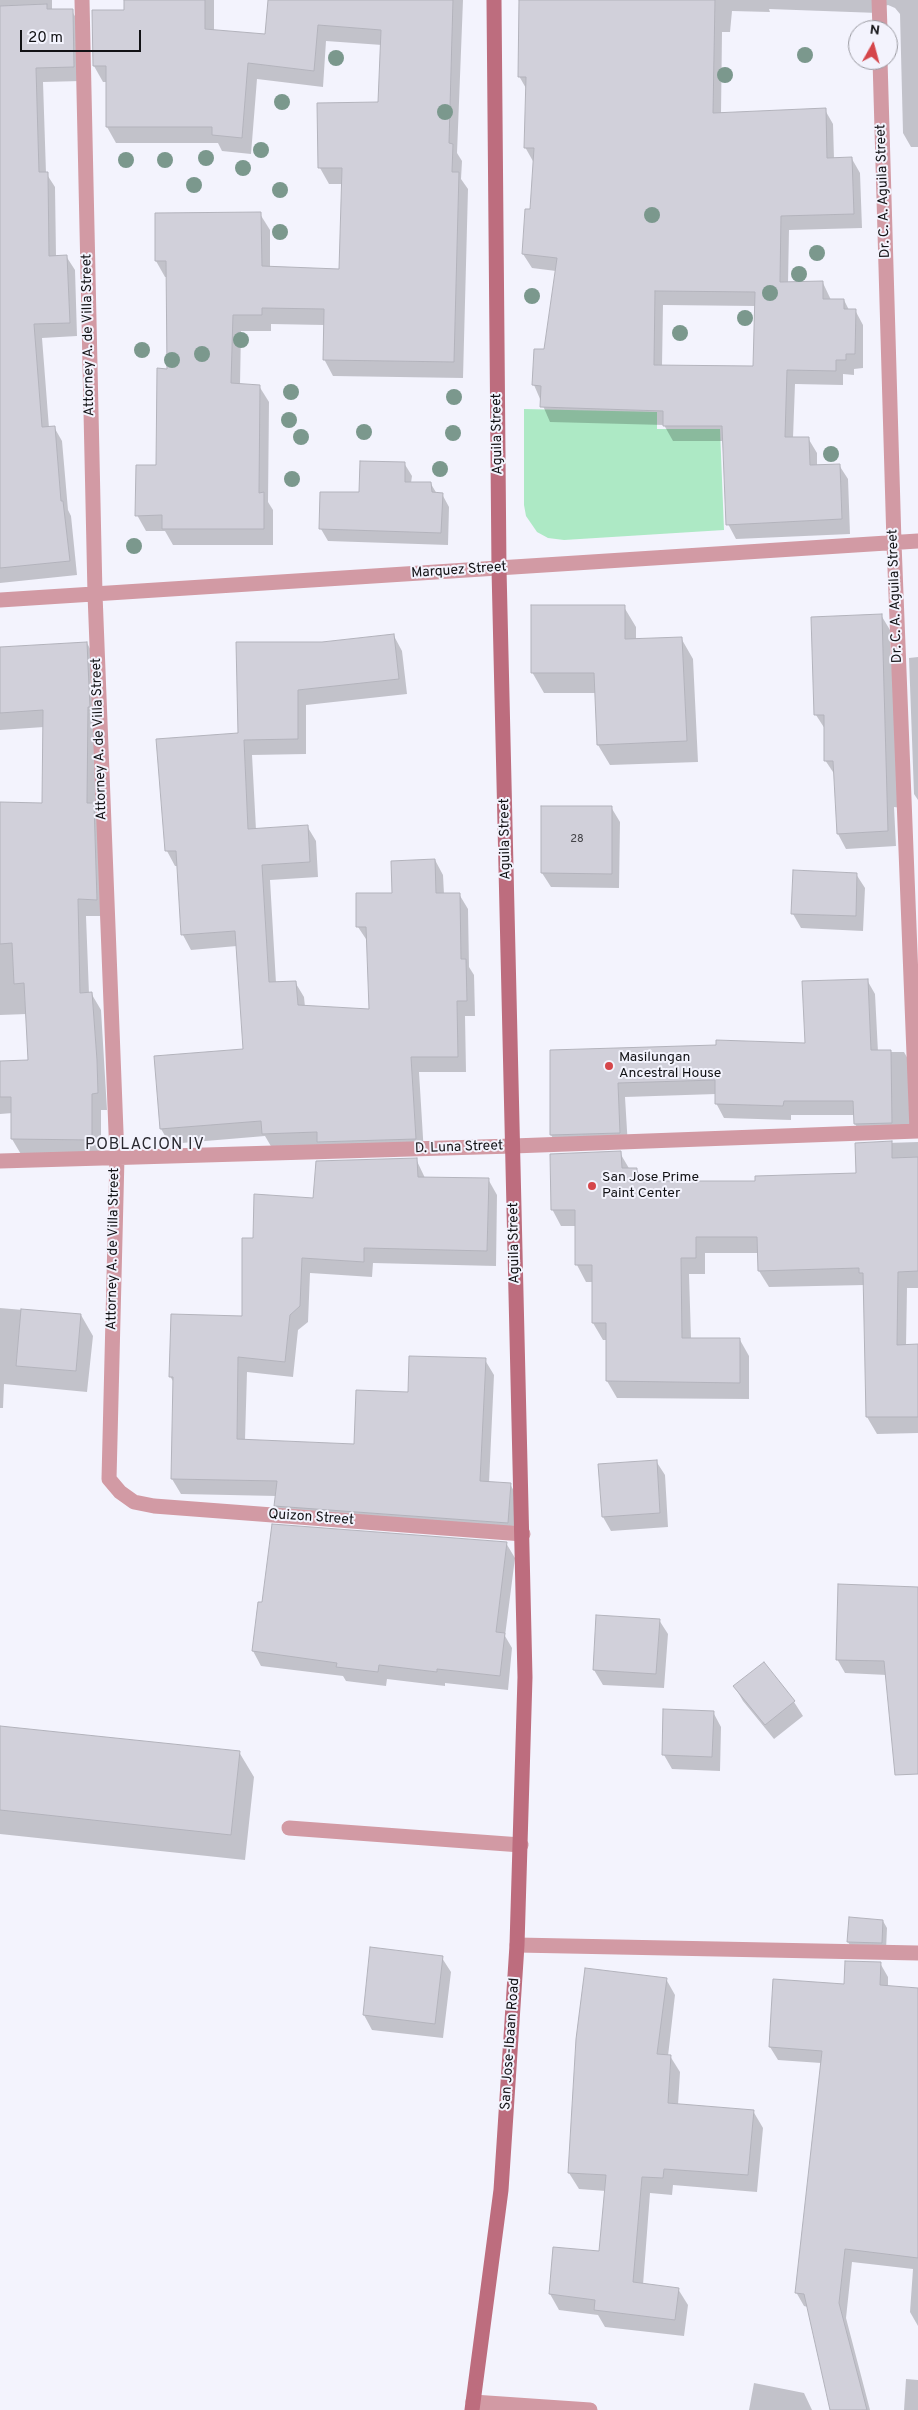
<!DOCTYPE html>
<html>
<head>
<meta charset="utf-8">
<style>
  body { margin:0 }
  #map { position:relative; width:918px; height:2410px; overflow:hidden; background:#f3f3fd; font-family:Overpass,sans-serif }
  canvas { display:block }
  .north { position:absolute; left:848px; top:20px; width:50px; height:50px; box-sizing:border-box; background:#f3f3fd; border:1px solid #9999a0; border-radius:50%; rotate:7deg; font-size:14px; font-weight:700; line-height:20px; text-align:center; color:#121215 }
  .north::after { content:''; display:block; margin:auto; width:18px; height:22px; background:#d5464a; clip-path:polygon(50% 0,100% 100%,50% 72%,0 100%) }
  .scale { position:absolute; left:20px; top:30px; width:121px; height:22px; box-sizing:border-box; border:2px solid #121215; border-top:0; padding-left:6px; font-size:15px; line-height:18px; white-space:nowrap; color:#121215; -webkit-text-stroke:4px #f3f3fd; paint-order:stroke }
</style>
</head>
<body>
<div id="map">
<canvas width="918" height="2410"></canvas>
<div class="north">N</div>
<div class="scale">20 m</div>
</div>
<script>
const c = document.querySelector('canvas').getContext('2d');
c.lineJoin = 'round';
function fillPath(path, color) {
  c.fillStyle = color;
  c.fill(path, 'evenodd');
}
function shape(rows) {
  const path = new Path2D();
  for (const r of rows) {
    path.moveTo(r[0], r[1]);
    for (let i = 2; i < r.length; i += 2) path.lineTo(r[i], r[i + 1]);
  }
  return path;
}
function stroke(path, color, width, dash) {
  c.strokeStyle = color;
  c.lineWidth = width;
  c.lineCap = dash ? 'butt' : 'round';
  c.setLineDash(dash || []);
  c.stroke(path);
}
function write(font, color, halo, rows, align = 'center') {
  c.font = font + ' Overpass,sans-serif';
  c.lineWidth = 4;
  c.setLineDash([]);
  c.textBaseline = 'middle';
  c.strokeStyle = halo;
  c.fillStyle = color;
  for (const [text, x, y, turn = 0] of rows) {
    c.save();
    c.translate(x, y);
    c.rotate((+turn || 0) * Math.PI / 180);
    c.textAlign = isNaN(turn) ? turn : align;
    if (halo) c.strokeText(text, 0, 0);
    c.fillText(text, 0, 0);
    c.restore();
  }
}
fillPath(shape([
  [524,409,657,412,657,429,720,429,724,530,564,540,548,538,537,532,526,516,524,505]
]), '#ade9c5');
fillPath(shape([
  [0,0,52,0,52,10,72,11,80,25,81,81,43,82,46,173,55,187,56,256,66,256,75,270,77,336,42,338,49,428,54,427,62,441,68,510,71,516,77,575,0,583],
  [125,0,214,0,214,31,267,35,269,0,463,0,457,153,462,161,461,179,468,189,463,378,333,376,324,359,324,325,271,324,271,331,241,331,240,385,259,386,269,402,268,502,273,510,273,545,173,545,165,531,146,531,137,515,157,466,168,370,167,277,165,277,156,261,156,214,260,214,270,230,270,268,340,270,343,184,329,184,320,168,380,103,382,45,326,41,323,87,257,79,251,154,222,151,218,143,116,143,107,127,107,82,103,82,94,66,125,11],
  [522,0,918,0,918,147,911,147,903,133,900,14,895,8,888,5,882,7,878,13,769,9,770,12,732,11,730,32,722,32,721,114,825,110,833,124,834,159,852,159,860,173,862,228,789,230,788,283,823,283,831,300,844,300,849,310,855,310,863,325,863,368,854,369,854,375,843,374,843,385,795,384,793,438,808,438,817,453,817,466,839,465,848,479,850,534,736,539,728,524,724,441,673,441,664,425,550,422,534,385,545,350,556,271,532,268,523,254,531,211,534,163,525,147,527,90,519,76],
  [663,305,756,306,755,367,662,366],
  [404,463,412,476,411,483,431,484,437,494,442,494,449,507,448,545,328,541,321,529,360,493],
  [624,607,636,627,636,640,681,638,693,659,698,762,610,765,598,745,596,693,544,693,532,672],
  [881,615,890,630,891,663,897,673,902,808,894,807,896,846,846,849,838,834,835,775,825,760,825,729,816,715],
  [394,636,402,651,407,694,306,705,306,754,252,755,256,830,307,826,316,841,318,877,270,880,276,983,295,982,304,997,305,1007,370,1010,368,942,358,927,357,894,394,894,435,860,443,875,444,894,459,894,468,909,469,967,474,975,475,1016,465,1016,466,1072,419,1072,424,1154,272,1148,265,1136,170,1144,161,1129,155,1058,244,1050,237,946,191,950,183,935,178,866,175,866,167,851,239,734,322,643],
  [87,643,96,660,106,916,86,916,89,994,91,993,101,1010,107,1110,101,1110,101,1156,22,1156,12,1139,13,1113,0,1114,0,1062,30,1061,27,1014,0,1015,0,804,43,804,44,727,0,730,0,649],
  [918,657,918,800,914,794,909,658],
  [611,807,620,822,619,888,551,887,542,873],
  [856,874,865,888,863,931,801,928,793,914],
  [867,980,875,994,878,1052,904,1052,912,1066,915,1136,864,1138,855,1124,855,1115,791,1115,791,1120,724,1118,716,1103,716,1094,625,1097,628,1147,560,1149,551,1135,551,1051,806,1044],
  [918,1142,918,1288,907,1288,906,1346,918,1346,918,1433,877,1434,867,1417,865,1285,769,1287,759,1271,759,1253,705,1253,705,1274,689,1274,691,1339,740,1340,749,1356,749,1399,617,1398,607,1381,607,1340,603,1340,593,1323,593,1282,586,1282,577,1265,577,1226,561,1226,552,1209,620,1153,630,1170,637,1170,644,1182,757,1182,857,1175,856,1144],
  [416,1159,425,1178,488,1179,497,1195,496,1266,373,1263,372,1277,310,1273,308,1322,298,1330,293,1377,247,1372,245,1440,355,1446,409,1394,485,1360,494,1375,489,1483,510,1484,519,1500,517,1539,284,1521,275,1505,277,1496,181,1494,172,1479,174,1383,170,1376,243,1317,254,1240,315,1199],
  [0,1308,81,1315,93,1336,87,1392,4,1384,3,1408,0,1408],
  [656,1461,665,1475,668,1527,611,1531,603,1517],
  [506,1543,515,1558,505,1636,512,1648,508,1690,445,1683,445,1686,387,1679,386,1686,346,1681,343,1676,261,1666,253,1651,259,1603],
  [918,1588,918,1730,887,1675,845,1673,837,1659],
  [598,1616,659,1620,668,1634,664,1688,603,1685,594,1670],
  [764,1664,794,1702,803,1716,774,1739,743,1701,735,1687],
  [713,1712,721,1727,720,1771,672,1769,664,1755],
  [0,1727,239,1752,254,1777,245,1860,0,1834],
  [883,1921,887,1928,886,1950,852,1949,848,1942],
  [442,1958,451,1972,443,2038,372,2030,364,2015],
  [880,1963,888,1977,888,1987,918,1989,918,2326,910,2312,913,2269,852,2262,846,2318,870,2410,831,2410,808,2307,804,2306,796,2292,821,2063,778,2060,770,2047,845,1985],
  [666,1979,675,1995,668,2056,670,2056,680,2072,678,2105,753,2111,763,2128,757,2192,673,2185,672,2195,650,2193,643,2285,678,2289,688,2305,684,2336,605,2327,598,2315,559,2310,550,2294,600,2253,606,2191,579,2189,569,2173],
  [906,2379,918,2380,918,2410,904,2410],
  [754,2383,804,2393,812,2410,749,2410]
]), '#0003');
const building = shape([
  [124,0,205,0,205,29,265,34,268,0,453,0,449,143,453,144,452,172,459,172,454,362,323,360,324,309,262,308,262,315,233,315,231,383,260,385,259,493,264,492,264,529,162,529,162,515,135,516,136,465,156,465,157,368,167,369,166,261,155,261,155,213,261,212,262,266,339,269,342,168,318,168,317,103,378,102,381,30,318,25,314,71,248,63,242,138,212,135,212,127,106,127,106,66,93,66,92,10,124,10,124,0],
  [519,0,715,0,713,113,826,108,827,158,852,157,854,214,781,216,780,282,823,281,823,299,844,299,844,309,856,309,855,354,846,354,846,360,836,360,836,371,787,370,785,437,809,437,810,465,840,464,842,519,726,525,722,426,663,426,663,411,540,407,541,386,532,385,534,349,544,349,557,258,522,254,525,209,530,209,534,148,524,148,526,77,518,77,519,0],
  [655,291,755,292,753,366,654,365,655,291],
  [47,4,47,9,73,9,74,67,36,68,39,172,48,172,49,256,67,255,70,323,34,324,42,427,55,426,61,501,63,501,70,561,0,568,0,6,47,4],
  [360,461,405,462,405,482,431,482,432,492,443,493,441,533,319,529,320,492,359,492,360,461],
  [531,605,625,605,625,639,682,637,687,741,597,745,594,673,531,673,531,605],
  [882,614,888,831,837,834,833,761,824,761,824,715,814,715,811,617,882,614],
  [394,634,399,679,298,690,298,739,244,740,248,829,308,825,310,862,262,865,269,982,296,981,298,1005,369,1009,366,927,356,927,356,893,392,893,391,861,435,859,436,893,460,893,461,959,466,959,467,1001,457,1001,458,1057,411,1057,416,1139,317,1142,317,1132,262,1134,261,1121,160,1129,154,1056,243,1049,235,931,181,935,176,851,165,851,156,739,238,733,236,642,322,642,394,634],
  [87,642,90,707,88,707,87,803,94,803,97,900,78,899,80,993,92,992,97,1060,98,1093,92,1094,92,1140,11,1139,11,1097,0,1097,0,1061,28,1060,24,983,14,984,12,943,0,944,0,802,42,803,43,710,0,713,0,647,87,642],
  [541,806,612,806,612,874,541,873,541,806],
  [793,870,857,873,856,916,791,914,793,870],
  [868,979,871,1050,891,1050,892,1123,854,1124,853,1101,784,1101,783,1106,715,1104,715,1080,618,1083,620,1133,550,1135,550,1050,716,1045,716,1040,805,1043,802,981,868,979],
  [892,1141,892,1158,918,1157,918,1271,898,1272,897,1345,918,1344,918,1417,866,1417,863,1273,859,1273,859,1268,758,1271,757,1237,696,1237,696,1258,681,1258,682,1338,740,1338,740,1383,606,1381,606,1323,592,1323,592,1265,575,1265,575,1210,551,1210,550,1154,621,1151,622,1168,637,1168,637,1181,755,1181,755,1176,856,1173,855,1143,892,1141],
  [417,1158,418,1177,489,1178,487,1251,364,1248,364,1262,302,1258,300,1306,290,1315,285,1362,238,1357,237,1439,354,1444,356,1390,408,1392,409,1356,486,1358,480,1481,511,1483,508,1523,274,1506,277,1481,171,1479,173,1377,169,1377,171,1314,242,1316,242,1238,253,1238,254,1194,313,1198,316,1161,417,1158],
  [21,1309,81,1314,76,1371,16,1366,21,1309],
  [657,1460,660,1513,602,1517,598,1464,657,1460],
  [272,1524,507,1542,496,1632,505,1633,500,1676,437,1669,437,1672,379,1665,378,1672,336,1667,337,1663,252,1651,258,1602,262,1602,272,1524],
  [838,1584,918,1587,918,1774,895,1775,884,1661,836,1660,838,1584],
  [596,1615,660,1619,656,1674,593,1670,596,1615],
  [764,1662,795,1701,765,1725,733,1686,764,1662],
  [663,1709,714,1711,712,1757,662,1755,663,1709],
  [0,1726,240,1751,231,1835,0,1810,0,1726],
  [849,1917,883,1920,882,1943,847,1942,849,1917],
  [370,1947,443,1956,435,2024,363,2015,370,1947],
  [845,1961,881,1962,880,1985,918,1988,918,2258,845,2249,839,2303,867,2410,830,2410,804,2294,795,2293,822,2051,769,2047,773,1979,844,1984,845,1961],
  [585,1968,667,1978,657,2054,671,2055,668,2103,754,2110,748,2175,664,2169,663,2178,642,2177,633,2282,679,2288,675,2320,594,2310,595,2300,549,2294,553,2247,599,2251,606,2175,568,2173,576,2039,585,1968]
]);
fillPath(building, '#d1d0da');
stroke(building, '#b3b3bc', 1);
stroke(shape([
  [289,1828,521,1845]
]), '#d29aa4', 15);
stroke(shape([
  [82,0,95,594,117,1157,109,1479,120,1492,134,1502,154,1506,523,1534],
  [879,0,880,30],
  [880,60,894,543,917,1131],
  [0,600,918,541],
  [0,1161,513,1146,918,1131],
  [517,1945,918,1953],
  [473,2402,590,2410]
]), '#d29aa4', 15);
stroke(shape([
  [472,2410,501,2190,517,1945,525,1677,499,569,494,0]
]), '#bd6d7e', 15);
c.fillStyle = '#7b988d';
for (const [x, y] of [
  [805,55],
  [336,58],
  [725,75],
  [282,102],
  [445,112],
  [261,150],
  [206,158],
  [126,160],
  [165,160],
  [243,168],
  [194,185],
  [280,190],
  [652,215],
  [280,232],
  [817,253],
  [799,274],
  [770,293],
  [532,296],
  [745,318],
  [680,333],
  [241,340],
  [142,350],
  [202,354],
  [172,360],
  [291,392],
  [454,397],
  [289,420],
  [364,432],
  [453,433],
  [301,437],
  [831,454],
  [440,469],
  [292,479],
  [134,546]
]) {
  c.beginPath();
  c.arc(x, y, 8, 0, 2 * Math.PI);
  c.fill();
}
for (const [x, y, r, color] of [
  [609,1066,5,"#d5464a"],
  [592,1186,5,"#d5464a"]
]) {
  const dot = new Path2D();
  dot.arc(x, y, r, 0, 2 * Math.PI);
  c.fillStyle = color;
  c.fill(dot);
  stroke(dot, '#f3f3fd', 2);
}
write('11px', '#424246', null, [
  ["28",577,840]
]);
write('14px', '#121215', '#f3f3fd', [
  ["Dr. C. A. Aguila Street",884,191,-92],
  ["Attorney A. de Villa Street",89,335,-91],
  ["Aguila Street",498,434,-91],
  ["Marquez Street",459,571,-4],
  ["Dr. C. A. Aguila Street",896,596,-92],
  ["Attorney A. de Villa Street",100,739,-92],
  ["Aguila Street",506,839,-91],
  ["D. Luna Street",459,1148,-2],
  ["Aguila Street",515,1243,-91],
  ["Attorney A. de Villa Street",114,1249,-89],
  ["Quizon Street",311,1518,4],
  ["San Jose-Ibaan Road",511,2044,-86]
]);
write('14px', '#121215', '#f3f3fd', [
  ["Masilungan",619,1058],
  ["Ancestral House",619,1074],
  ["San Jose Prime",602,1178],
  ["Paint Center",602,1194]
], 'left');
c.letterSpacing = '1px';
write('16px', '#29282f', '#f3f3fd', [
  ["POBLACION IV",145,1146]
]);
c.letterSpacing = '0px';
</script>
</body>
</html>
